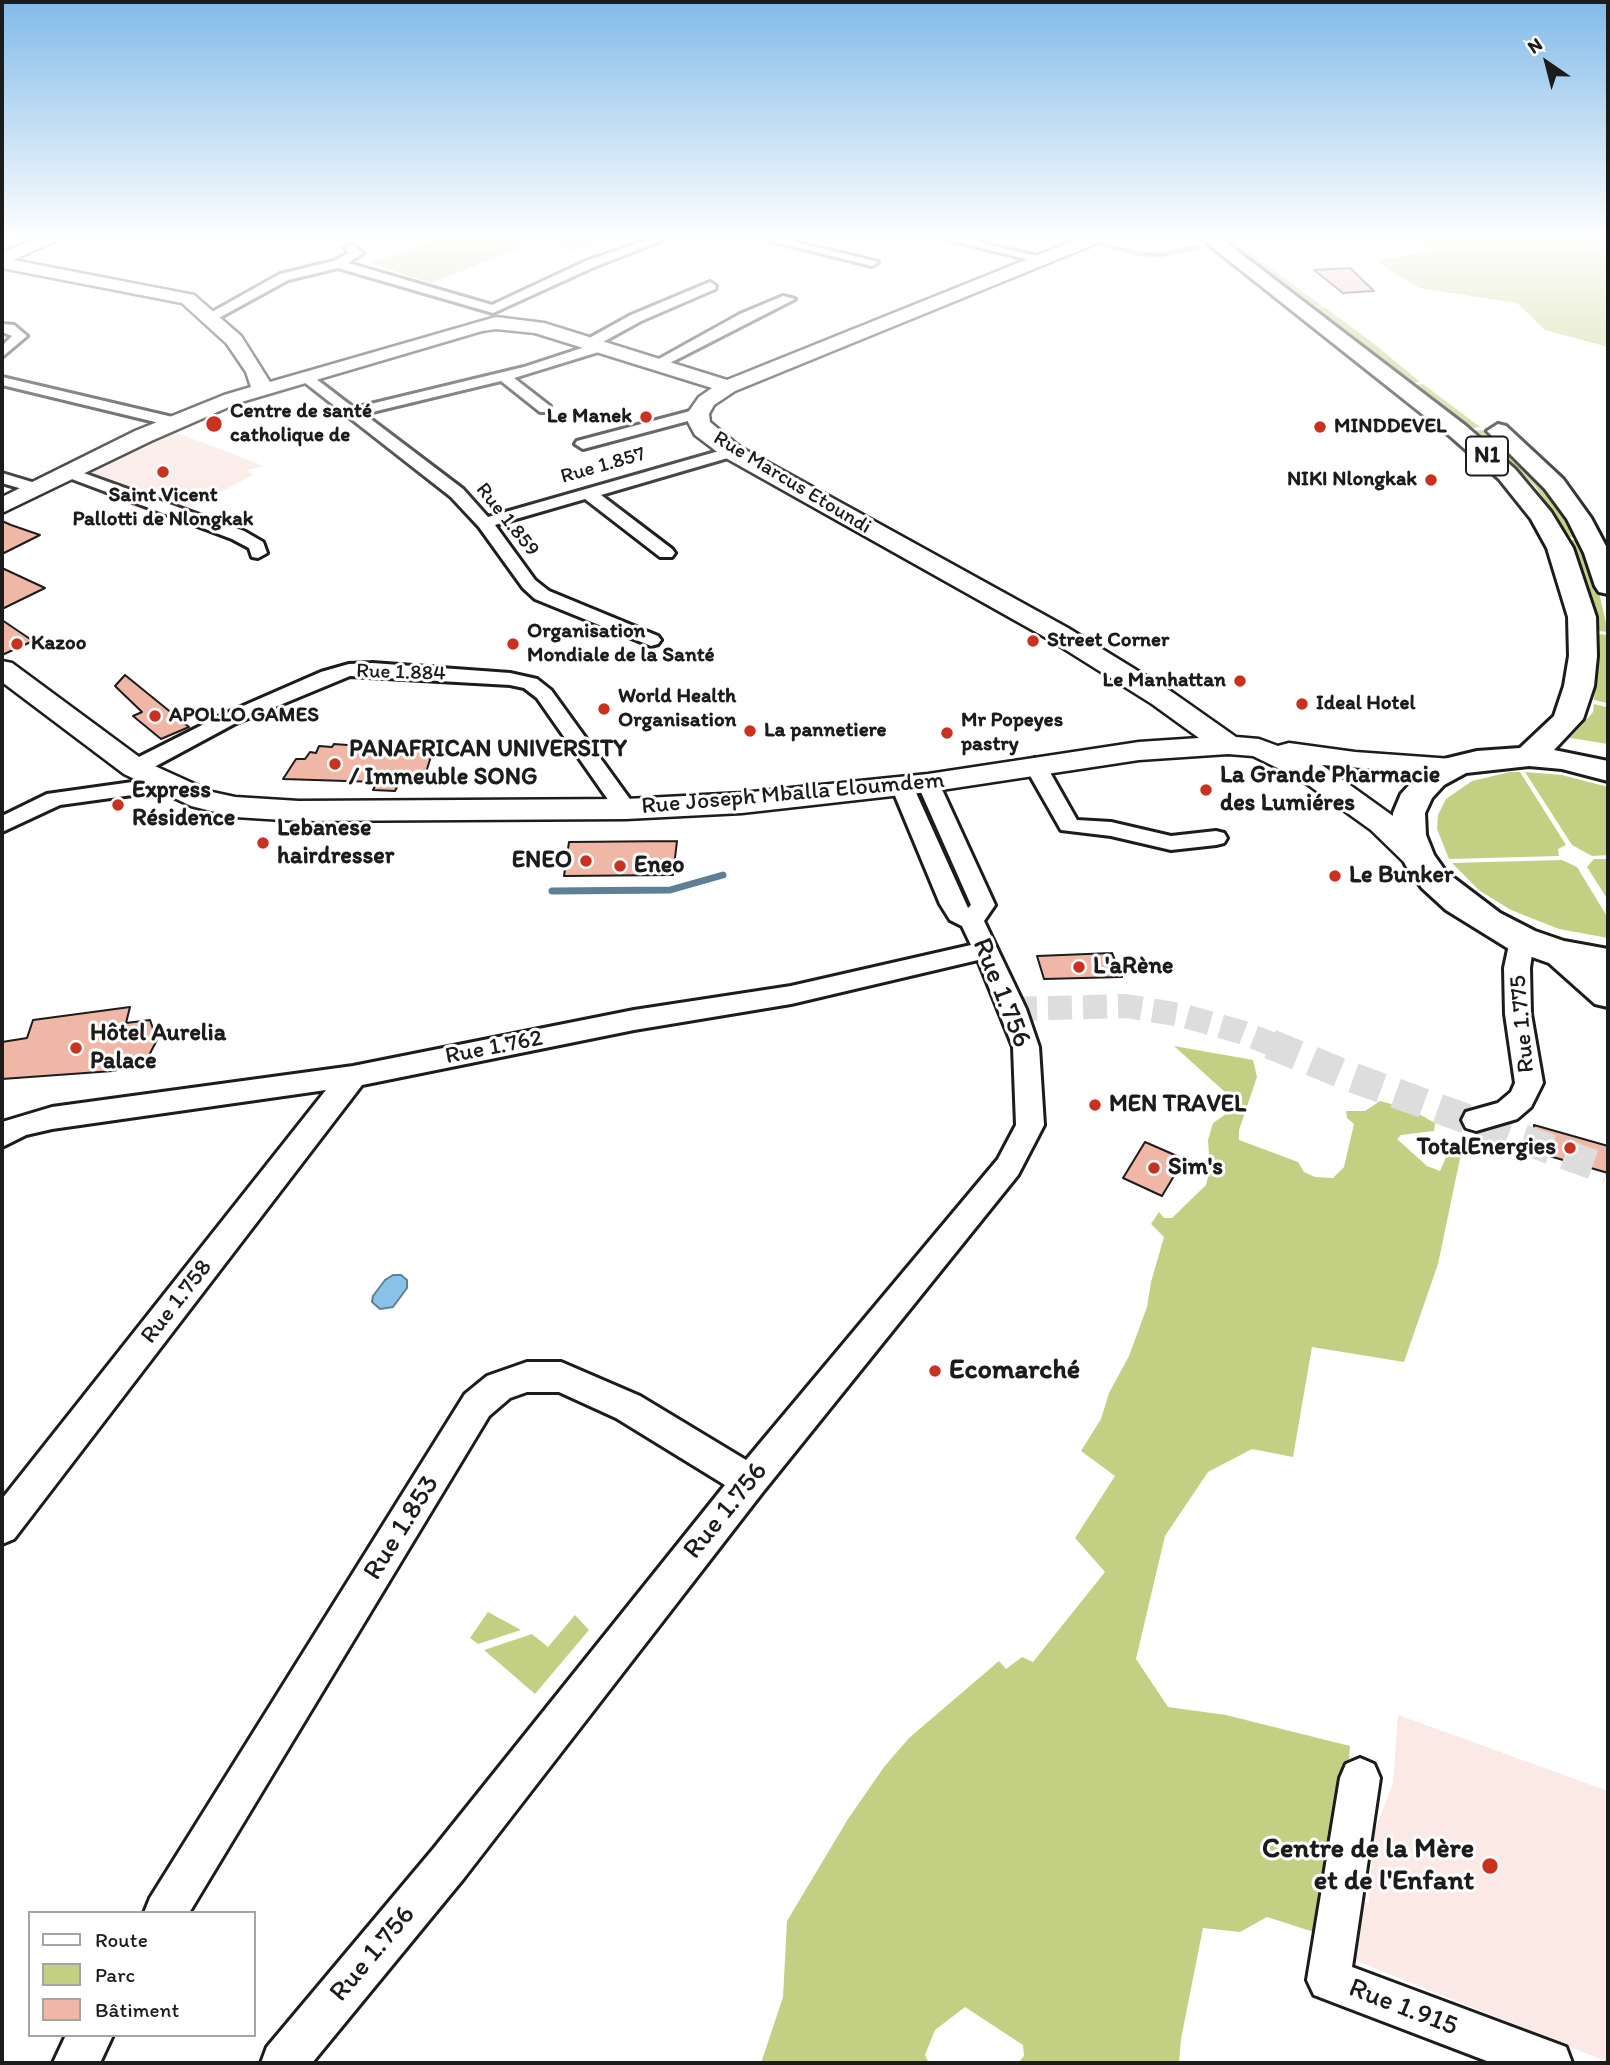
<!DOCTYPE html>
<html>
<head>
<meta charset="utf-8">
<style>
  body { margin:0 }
  #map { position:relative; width:1610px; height:2065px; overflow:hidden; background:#fff; font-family:Itim,sans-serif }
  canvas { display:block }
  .frame { position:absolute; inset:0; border:4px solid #1c1c1c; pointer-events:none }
  .legend { position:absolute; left:28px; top:1911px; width:228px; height:126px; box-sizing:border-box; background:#fff; border:2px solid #a4a4a4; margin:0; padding:9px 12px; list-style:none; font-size:21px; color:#1c1c1c }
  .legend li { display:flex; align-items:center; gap:14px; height:35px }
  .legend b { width:35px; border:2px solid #a4a4a4 }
  .north { position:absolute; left:1512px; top:28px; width:70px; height:70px; -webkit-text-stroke:5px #fff; paint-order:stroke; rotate:325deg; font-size:19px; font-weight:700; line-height:28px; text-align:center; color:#1c1c1c }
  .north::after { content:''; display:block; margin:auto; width:24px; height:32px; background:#1c1c1c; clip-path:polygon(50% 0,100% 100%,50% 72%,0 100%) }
</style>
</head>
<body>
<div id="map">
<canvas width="1610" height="2065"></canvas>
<div class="frame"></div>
<ul class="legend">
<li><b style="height:9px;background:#fff"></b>Route</li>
<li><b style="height:19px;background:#c3d084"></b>Parc</li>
<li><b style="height:19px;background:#f0b7a6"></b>Bâtiment</li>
</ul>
<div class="north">N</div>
</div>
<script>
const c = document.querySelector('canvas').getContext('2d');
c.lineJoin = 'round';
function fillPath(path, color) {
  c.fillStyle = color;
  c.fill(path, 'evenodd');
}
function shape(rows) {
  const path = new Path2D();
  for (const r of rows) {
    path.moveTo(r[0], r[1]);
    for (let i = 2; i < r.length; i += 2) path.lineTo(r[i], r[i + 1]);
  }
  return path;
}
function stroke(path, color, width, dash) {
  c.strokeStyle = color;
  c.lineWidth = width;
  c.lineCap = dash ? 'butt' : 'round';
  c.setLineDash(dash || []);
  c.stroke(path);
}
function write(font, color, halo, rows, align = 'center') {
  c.font = font + ' Itim,sans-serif';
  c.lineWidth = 6;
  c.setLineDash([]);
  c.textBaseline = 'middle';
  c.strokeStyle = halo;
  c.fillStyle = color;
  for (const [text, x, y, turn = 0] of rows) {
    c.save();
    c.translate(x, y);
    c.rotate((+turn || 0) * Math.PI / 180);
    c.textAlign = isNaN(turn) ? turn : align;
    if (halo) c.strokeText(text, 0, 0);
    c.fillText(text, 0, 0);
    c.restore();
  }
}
fillPath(shape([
  [164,428,264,466,247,470,253,475,182,512,140,510,65,478],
  [1398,1715,1608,1791,1608,2062,1352,1959,1355,1899,1369,1903,1374,1832,1393,1783]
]), '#fae9e4');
fillPath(shape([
  [435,240,520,240,534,243,431,283,370,263],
  [552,240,637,240,622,245,605,241,575,252,543,243],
  [1224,240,1232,240,1322,306,1313,307],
  [1418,240,1608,240,1608,347,1545,330,1517,303,1420,288,1389,270,1377,260,1417,254,1429,249],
  [1324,307,1373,343,1420,382,1412,383,1315,308],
  [1423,384,1480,427,1471,428,1414,385],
  [1484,430,1518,458,1549,492,1578,538,1570,537,1535,486,1508,459,1474,431],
  [1571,540,1579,540,1596,579,1608,632,1598,631,1586,579],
  [1598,634,1608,635,1607,703,1594,700],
  [1594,704,1606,707,1608,744,1570,738,1593,712],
  [1510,772,1520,772,1566,845,1558,849,1559,856,1449,859,1437,829,1438,815,1446,799,1472,781],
  [1525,772,1562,775,1608,787,1608,855,1592,856,1572,845],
  [1594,859,1608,859,1608,900,1587,867],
  [1562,860,1577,867,1608,918,1608,938,1559,929,1511,910,1480,891,1452,863],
  [1174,1046,1253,1060,1257,1077,1239,1130,1239,1140,1298,1162,1304,1172,1315,1177,1333,1178,1344,1167,1354,1124,1347,1118,1346,1111,1365,1111,1380,1101,1410,1109,1435,1123,1434,1131,1401,1135,1397,1139,1427,1166,1440,1171,1450,1148,1462,1149,1438,1264,1404,1362,1312,1347,1293,1457,1252,1449,1208,1472,1165,1536,1136,1659,1168,1707,1226,1715,1350,1746,1344,1818,1333,1818,1323,1935,1267,1917,1240,1932,1203,1928,1181,2039,1179,2063,1018,2063,1024,2056,1023,2045,965,2007,935,2030,925,2055,929,2063,761,2063,783,1997,787,1921,848,1819,884,1767,909,1738,999,1661,1006,1669,1022,1657,1033,1662,1105,1572,1075,1538,1115,1476,1081,1451,1101,1419,1109,1393,1129,1356,1147,1307,1151,1282,1164,1237,1151,1224,1159,1212,1164,1218,1172,1218,1206,1185,1210,1169,1208,1140,1213,1123,1229,1112,1236,1102],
  [488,1612,521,1630,478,1644,470,1638],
  [575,1615,589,1630,535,1694,484,1650,532,1634,548,1647]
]), '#c3d084');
const water = shape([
  [393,1275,401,1275,407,1280,407,1288,393,1307,380,1309,372,1302,373,1296,385,1280,393,1275]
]);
fillPath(water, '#88c2e7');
stroke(water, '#5d8096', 2);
stroke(shape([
  [1099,244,1140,254,1161,255,1198,247]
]), '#5d8096', 4.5);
stroke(shape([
  [552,891,670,890,723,875]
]), '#5d8096', 7);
const building = shape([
  [1350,268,1374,291,1343,293,1314,270,1350,268],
  [2,521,11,525,40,535,2,554,2,521],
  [2,568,45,588,2,609,2,568],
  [2,620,33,641,2,655,2,620],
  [125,675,189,727,161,739,133,716,142,712,115,686,125,675],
  [334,744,401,749,403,745,428,746,427,750,433,750,423,782,400,781,395,791,373,790,377,782,283,779,296,759,305,759,310,752,316,753,319,746,332,747,334,744],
  [677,841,673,875,564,876,569,842,677,841],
  [1112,953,1122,977,1044,979,1037,956,1112,953],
  [130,1007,126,1023,150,1020,157,1040,145,1063,113,1071,2,1079,2,1042,27,1038,33,1020,130,1007],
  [1534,1125,1608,1146,1608,1173,1532,1151,1534,1125],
  [1145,1142,1184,1159,1162,1196,1123,1178,1145,1142]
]);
fillPath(building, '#f0b7a6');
stroke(building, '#1c1c1c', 2);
stroke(shape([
  [1013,1009,1126,1006,1181,1015,1241,1032,1274,1045]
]), '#ddd', 24, [24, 11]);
stroke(shape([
  [1270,1044,1351,1077,1608,1170]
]), '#ddd', 30, [30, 15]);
const street = shape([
  [647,240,663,240,594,267,493,313,338,268,288,280,215,320,203,317,280,274,334,261,349,253,345,248,351,244,363,253,348,263,492,305,586,261,647,240],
  [767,240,787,240,878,262,872,266,767,240],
  [949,240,970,240,1049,259,1043,263,949,240],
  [710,282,716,286,715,289,641,321,601,343,607,347,605,350,514,378,550,406,550,412,540,412,501,381,364,414,463,489,488,517,726,449,738,449,738,455,601,495,672,549,675,553,672,557,660,557,585,499,495,525,535,580,549,591,658,636,661,640,658,644,651,646,535,599,523,588,479,527,451,497,299,378,301,375,311,375,354,408,524,367,585,347,582,344,584,341,631,315,710,282],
  [783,296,795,299,660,368,648,365,740,314,783,296],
  [2,324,14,325,27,336,2,357,2,346,12,336,2,332,2,324],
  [2,377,181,419,184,422,176,427,2,385,2,377],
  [698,409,706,414,703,417,583,449,575,444,577,441,698,409],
  [67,467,244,531,263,542,267,553,258,558,252,557,249,548,232,539,61,475,61,469,67,467],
  [2,473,42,485,44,488,36,493,2,483,2,473],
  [372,663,510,673,537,679,551,690,637,809,634,814,618,814,537,698,524,688,510,685,350,676,234,724,143,773,127,773,124,768,127,763,220,716,321,672,349,664,372,663],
  [1035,758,1043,760,1077,820,1111,822,1171,836,1216,831,1224,833,1227,838,1224,843,1216,845,1171,850,1111,836,1061,830,1024,765,1035,758],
  [928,776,939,783,995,905,984,921,1026,1009,1039,1047,1044,1125,1018,1175,762,1493,464,1878,312,2063,261,2063,267,2047,434,1848,725,1485,616,1418,559,1392,527,1392,510,1398,489,1416,189,1913,144,1913,150,1898,465,1394,487,1376,527,1362,561,1362,640,1396,746,1460,998,1159,1016,1125,1013,1047,978,960,791,1004,634,1030,362,1085,14,1539,2,1544,2,1499,326,1090,52,1129,26,1135,2,1147,2,1122,52,1107,353,1066,634,1010,791,986,971,945,962,926,950,920,940,904,891,786,902,779,913,786,968,908,971,905,917,783,928,776],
  [168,777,176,779,179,784,176,789,60,805,2,832,2,816,47,794,168,777],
  [1522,931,1531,934,1534,940,1530,968,1531,1014,1543,1083,1531,1107,1517,1119,1476,1131,1466,1128,1462,1120,1466,1112,1498,1103,1511,1092,1515,1083,1505,1014,1504,968,1510,940,1513,934,1522,931],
  [1360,1758,1374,1764,1380,1778,1352,1967,1566,2047,1572,2063,1492,2063,1314,1995,1307,1980,1340,1778,1346,1764,1360,1758],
  [66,2035,113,2035,100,2063,53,2063,66,2035]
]);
const secondary = shape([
  [35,240,57,240,13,260,194,295,241,336,270,382,496,317,544,323,727,380,1075,240,1097,240,1095,244,735,391,714,405,709,414,710,422,740,447,1068,628,1172,692,1236,737,1259,739,1278,746,1289,743,1355,752,1466,760,1470,766,1466,772,1455,775,1322,765,1393,816,1434,858,1429,865,1418,869,1407,865,1371,830,1300,779,1253,756,1228,754,1139,760,928,792,742,813,626,819,299,821,235,817,191,806,124,774,2,682,2,661,12,663,146,762,212,792,235,797,299,801,626,799,742,793,928,774,1139,742,1199,738,1152,704,1050,640,724,457,695,435,688,422,687,414,699,397,712,388,535,333,496,329,482,331,238,403,151,441,2,513,2,497,135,431,224,395,251,387,246,372,227,344,182,303,2,268,2,252,35,240]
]);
const highway = shape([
  [1203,240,1223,240,1466,426,1515,469,1551,512,1573,548,1596,617,1597,656,1594,686,1583,719,1554,750,1608,761,1608,781,1562,769,1529,766,1466,773,1444,785,1432,798,1425,813,1426,835,1434,855,1446,872,1500,913,1535,931,1564,941,1608,949,1608,1007,1595,1004,1549,963,1509,949,1446,910,1422,888,1406,866,1392,835,1393,813,1401,794,1422,771,1444,759,1477,751,1520,748,1554,716,1564,686,1569,656,1568,617,1547,548,1531,519,1499,479,1450,436,1203,240],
  [1498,424,1506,426,1563,479,1591,518,1608,550,1608,594,1599,592,1595,586,1584,553,1567,519,1545,489,1487,431,1498,424]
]);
stroke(street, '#1c1c1c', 6);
stroke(secondary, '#1c1c1c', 5);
stroke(highway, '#1c1c1c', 6);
fillPath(street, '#fff');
fillPath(secondary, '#fff');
fillPath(highway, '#fff');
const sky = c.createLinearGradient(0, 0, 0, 529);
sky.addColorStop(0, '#81bae8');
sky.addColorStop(0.45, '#fff');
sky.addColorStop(1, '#ffffff00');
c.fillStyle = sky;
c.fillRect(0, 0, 1610, 529);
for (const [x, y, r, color] of [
  [646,417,7,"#c8321e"],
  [214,424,9,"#c8321e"],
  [1320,427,7,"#c8321e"],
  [163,472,7,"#c8321e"],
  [1431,480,7,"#c8321e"],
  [1033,641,7,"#c8321e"],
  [17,644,7,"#c8321e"],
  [513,644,7,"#c8321e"],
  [1240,681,7,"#c8321e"],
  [1302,704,7,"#c8321e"],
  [604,709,7,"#c8321e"],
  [155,716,7,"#c8321e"],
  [750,731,7,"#c8321e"],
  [947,733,7,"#c8321e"],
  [335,764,7,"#c8321e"],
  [1206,790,7,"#c8321e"],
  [118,805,7,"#c8321e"],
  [263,843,7,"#c8321e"],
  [586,861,7,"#c8321e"],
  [620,866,7,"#c8321e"],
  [1335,876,7,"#c8321e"],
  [1079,967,7,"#c8321e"],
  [76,1048,7,"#c8321e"],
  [1095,1105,7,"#c8321e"],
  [1570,1148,7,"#c8321e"],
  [1154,1168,7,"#c8321e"],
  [935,1371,7,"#c8321e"],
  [1490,1866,9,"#c8321e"]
]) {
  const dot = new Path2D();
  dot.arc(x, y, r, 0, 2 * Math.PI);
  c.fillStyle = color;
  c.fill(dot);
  stroke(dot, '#fff', 2.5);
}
write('bold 21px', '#1c1c1c', '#fff', [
  ["Centre de santé",230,412],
  ["catholique de",230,436],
  ["Le Manek",632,417,"right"],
  ["MINDDEVEL",1334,427],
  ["NIKI Nlongkak",1417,480,"right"],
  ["Saint Vicent",163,496,"center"],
  ["Pallotti de Nlongkak",163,520,"center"],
  ["Organisation",527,632],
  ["Mondiale de la Santé",527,656],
  ["Street Corner",1047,641],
  ["Kazoo",31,644],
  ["Le Manhattan",1226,681,"right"],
  ["World Health",618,697],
  ["Organisation",618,721],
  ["Ideal Hotel",1316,704],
  ["APOLLO GAMES",169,716],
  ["Mr Popeyes",961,721],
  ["pastry",961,745],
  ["La pannetiere",764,731]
], 'left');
write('21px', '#1c1c1c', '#fff', [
  ["Rue 1.857",603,466,-16],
  ["Rue Marcus Etoundi",792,483,31],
  ["Rue 1.859",507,520,51],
  ["Rue 1.884",401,673,2]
]);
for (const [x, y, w] of [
  [1487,456,42]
]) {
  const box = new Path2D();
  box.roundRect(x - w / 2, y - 19.5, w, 39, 5);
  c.fillStyle = '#fff';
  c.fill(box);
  stroke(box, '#1c1c1c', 2);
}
write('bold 23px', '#1c1c1c', null, [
  ["N1",1487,456]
]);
write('bold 24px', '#1c1c1c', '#fff', [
  ["PANAFRICAN UNIVERSITY",349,750],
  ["/ Immeuble SONG",349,778],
  ["La Grande Pharmacie",1220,776],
  ["des Lumiéres",1220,804],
  ["Express",132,791],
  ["Résidence",132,819],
  ["Lebanese",277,829],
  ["hairdresser",277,857],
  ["ENEO",572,861,"right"],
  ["Eneo",634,866],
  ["Le Bunker",1349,876],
  ["L'aRène",1093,967],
  ["Hôtel Aurelia",90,1034],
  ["Palace",90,1062],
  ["MEN TRAVEL",1109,1105],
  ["TotalEnergies",1556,1148,"right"],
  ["Sim's",1168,1168]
], 'left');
write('24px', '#1c1c1c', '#fff', [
  ["Rue Joseph Mballa Eloumdem",793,794,-5],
  ["Rue 1.775",1523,1024,-95],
  ["Rue 1.762",494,1048,-11],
  ["Rue 1.758",177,1302,-52]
]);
write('28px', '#1c1c1c', '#fff', [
  ["Rue 1.756",1001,993,68],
  ["Rue 1.756",726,1511,-51],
  ["Rue 1.853",402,1528,-58],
  ["Rue 1.756",373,1954,-50],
  ["Rue 1.915",1403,2008,21]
]);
write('bold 28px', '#1c1c1c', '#fff', [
  ["Ecomarché",949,1371],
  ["Centre de la Mère",1474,1850,"right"],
  ["et de l'Enfant",1474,1882,"right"]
], 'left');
</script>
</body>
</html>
